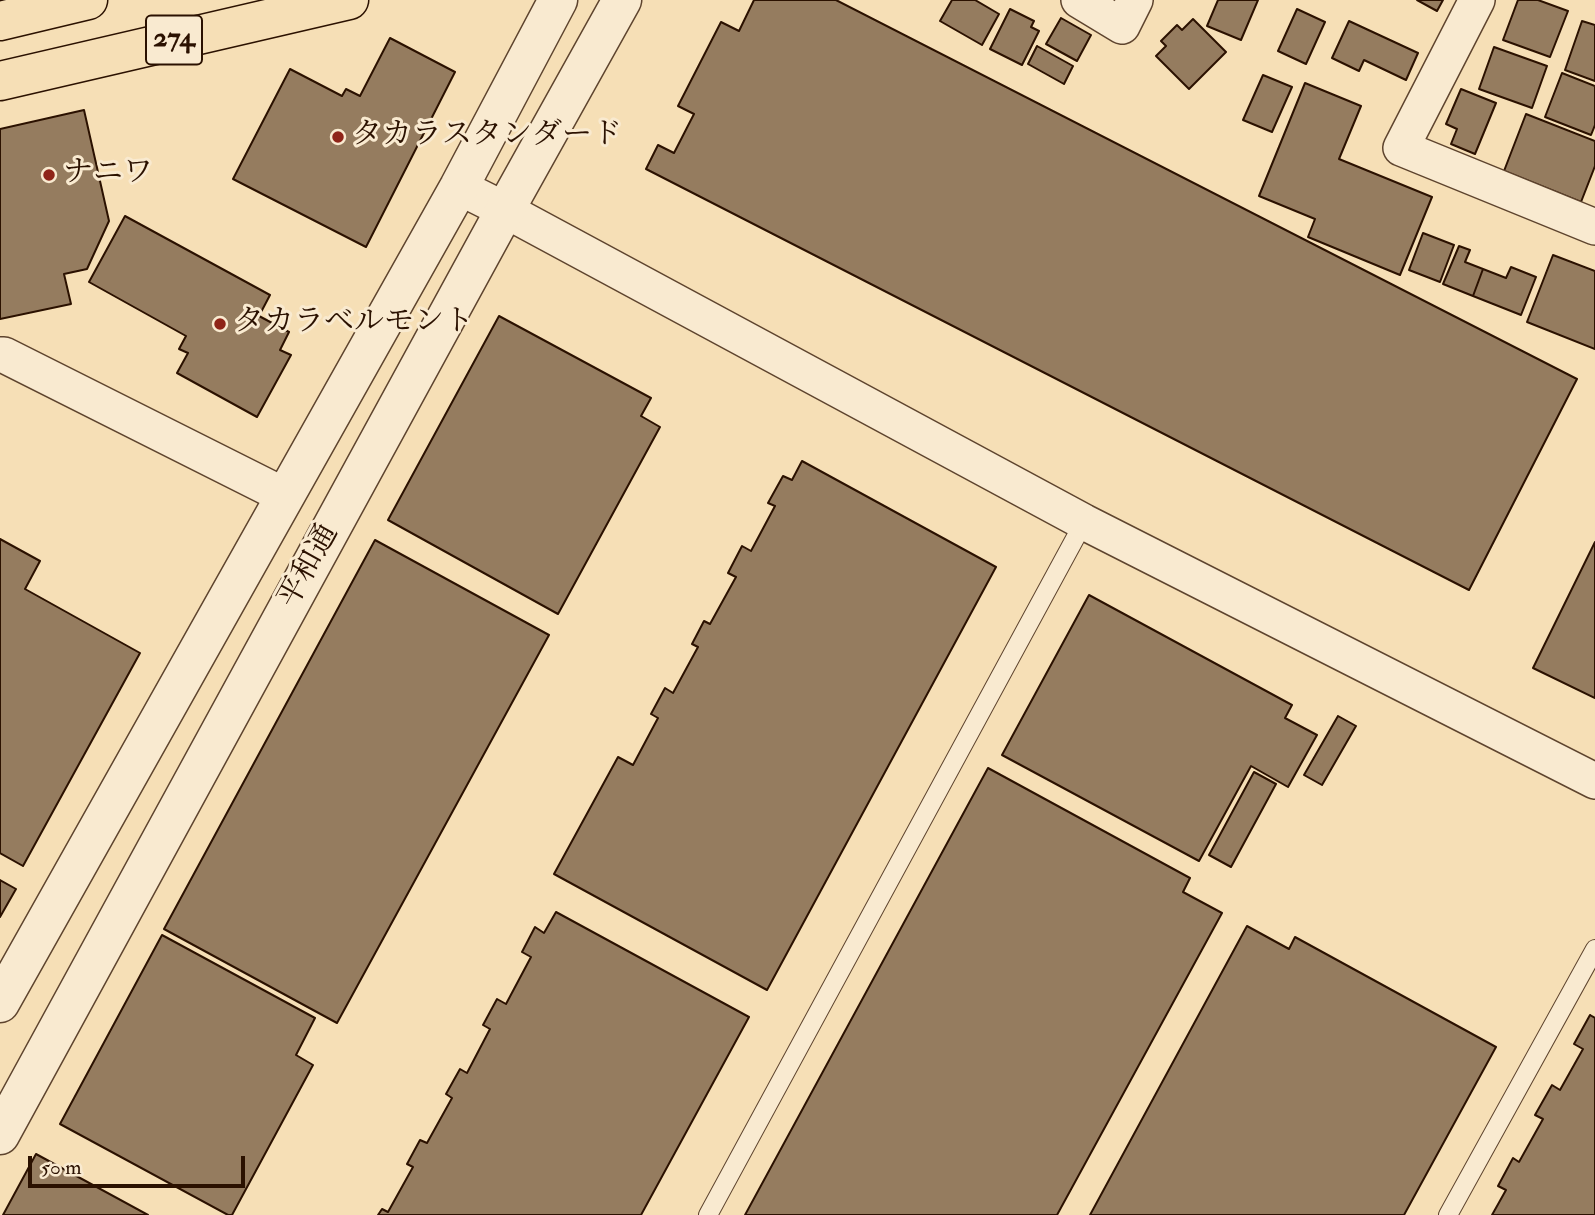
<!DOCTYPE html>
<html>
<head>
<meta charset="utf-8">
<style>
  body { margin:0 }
  #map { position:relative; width:1595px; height:1215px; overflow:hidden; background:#f6dfb6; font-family:"IM FELL Double Pica",serif }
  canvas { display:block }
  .scale { position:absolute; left:28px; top:1156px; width:217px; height:32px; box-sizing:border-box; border:4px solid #2b1100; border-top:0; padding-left:9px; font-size:21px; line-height:24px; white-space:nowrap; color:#2b1100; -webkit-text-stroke:5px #f9ead0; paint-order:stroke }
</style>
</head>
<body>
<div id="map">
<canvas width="1595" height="1215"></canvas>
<div class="scale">50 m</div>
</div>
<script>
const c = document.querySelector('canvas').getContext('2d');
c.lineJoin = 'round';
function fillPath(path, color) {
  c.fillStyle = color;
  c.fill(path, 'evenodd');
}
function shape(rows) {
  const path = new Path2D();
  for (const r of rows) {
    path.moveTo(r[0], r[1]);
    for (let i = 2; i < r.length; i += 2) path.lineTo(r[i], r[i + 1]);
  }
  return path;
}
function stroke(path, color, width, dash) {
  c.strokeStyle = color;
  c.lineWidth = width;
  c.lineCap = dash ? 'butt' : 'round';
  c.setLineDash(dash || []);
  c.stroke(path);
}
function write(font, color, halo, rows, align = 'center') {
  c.font = font + ' "IM FELL Double Pica","Noto Serif JP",serif';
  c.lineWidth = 6;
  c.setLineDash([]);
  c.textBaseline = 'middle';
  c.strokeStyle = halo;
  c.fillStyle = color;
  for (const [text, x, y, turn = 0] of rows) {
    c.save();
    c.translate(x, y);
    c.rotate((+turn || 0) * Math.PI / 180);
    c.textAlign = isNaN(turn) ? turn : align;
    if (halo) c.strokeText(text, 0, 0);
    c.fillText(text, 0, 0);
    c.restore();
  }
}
const building = shape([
  [754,0,836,0,1577,379,1469,590,646,169,658,145,674,153,694,114,678,106,721,22,739,31,754,0],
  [952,0,975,0,999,14,982,45,940,21,952,0],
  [1218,0,1258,0,1241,40,1207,26,1218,0],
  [1417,0,1443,0,1437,11,1417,0],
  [1518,0,1538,0,1568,11,1550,57,1503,40,1518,0],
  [1010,9,1034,21,1031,27,1039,31,1022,65,990,49,1010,9],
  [1297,9,1325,22,1306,64,1278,51,1297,9],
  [1061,18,1091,35,1077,61,1046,44,1061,18],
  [1193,19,1226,52,1189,89,1156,56,1166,46,1161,41,1177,25,1182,30,1193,19],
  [1349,21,1418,53,1406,80,1364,60,1359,71,1332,58,1349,21],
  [1582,21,1595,25,1595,81,1565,70,1582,21],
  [390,38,455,72,366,247,233,179,290,69,342,96,346,89,360,96,390,38],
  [1037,46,1073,66,1064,84,1028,64,1037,46],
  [1494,47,1547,66,1532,108,1479,89,1494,47],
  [1562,73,1595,86,1595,125,1591,135,1545,117,1562,73],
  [1263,75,1292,87,1272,132,1243,120,1263,75],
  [1305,83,1361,106,1339,159,1432,197,1400,275,1308,237,1315,219,1259,196,1305,83],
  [1461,89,1496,103,1475,154,1451,144,1457,129,1446,124,1461,89],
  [84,110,109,221,87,269,64,274,71,304,0,319,0,129,84,110],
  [1526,114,1595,141,1595,166,1581,202,1504,171,1526,114],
  [125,216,270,295,259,316,289,332,280,350,291,355,257,417,177,373,188,353,179,349,186,336,89,282,125,216],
  [1423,233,1454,245,1440,282,1409,270,1423,233],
  [1459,246,1470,250,1465,262,1483,269,1473,296,1443,284,1459,246],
  [1553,255,1595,271,1595,349,1527,322,1553,255],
  [1511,267,1536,277,1521,315,1473,296,1483,269,1506,278,1511,267],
  [499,316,651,398,641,416,660,427,558,614,388,520,499,316],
  [802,461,996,567,767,990,554,874,618,757,633,765,658,718,651,714,665,688,673,693,698,647,692,644,704,621,710,624,736,577,728,573,742,546,751,551,775,506,768,503,783,476,792,480,802,461],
  [0,539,40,561,25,589,140,653,23,866,0,853,0,539],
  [375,540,549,635,337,1023,164,929,375,540],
  [1595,542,1595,698,1533,668,1595,542],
  [1089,595,1292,705,1285,718,1317,735,1288,787,1251,766,1199,861,1002,755,1089,595],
  [1338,716,1356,726,1322,785,1304,775,1338,716],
  [988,768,1190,878,1183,892,1222,913,1057,1215,745,1215,988,768],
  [1254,772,1276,784,1231,867,1209,855,1254,772],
  [0,880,16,889,0,917,0,880],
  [556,912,749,1017,641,1215,378,1215,382,1209,388,1212,413,1167,407,1164,420,1140,427,1143,452,1098,446,1094,460,1069,467,1073,490,1029,483,1025,497,999,506,1004,531,957,522,952,535,927,544,933,556,912],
  [1247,926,1289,949,1295,937,1496,1047,1404,1215,1090,1215,1247,926],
  [162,935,315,1018,296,1055,313,1065,232,1215,228,1215,60,1124,162,935],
  [1590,1015,1595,1018,1595,1215,1492,1215,1506,1190,1498,1186,1513,1158,1519,1162,1543,1119,1535,1115,1552,1085,1560,1090,1583,1049,1574,1044,1590,1015],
  [36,1154,148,1215,3,1215,36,1154]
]);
fillPath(building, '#957c5f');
stroke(building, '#2b1100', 2);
const service = shape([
  [708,1215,1084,522],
  [1448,1215,1595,949]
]);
const minor = shape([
  [1079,0,1122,26,1135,0],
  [1477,0,1401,148,1595,227],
  [459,187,505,210,1084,522,1595,781],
  [0,355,4,355,285,496]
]);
const tertiary = shape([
  [0,1003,459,187,558,0],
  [0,1135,505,210,622,0]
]);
const trunk = shape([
  [0,81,349,0]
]);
const motorway = shape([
  [0,21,88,0]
]);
stroke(service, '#5e442e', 20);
stroke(minor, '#5e442e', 38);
stroke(tertiary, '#5e442e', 41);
stroke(trunk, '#2b1100', 41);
stroke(motorway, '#2b1100', 41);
stroke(service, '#f9ead0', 18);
stroke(minor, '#f9ead0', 35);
stroke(tertiary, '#f9ead0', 38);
stroke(trunk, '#f6dfb6', 38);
stroke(motorway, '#f6dfb6', 38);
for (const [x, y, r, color] of [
  [338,137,7,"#8f2418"],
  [49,175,7,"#8f2418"],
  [220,324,7,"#8f2418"]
]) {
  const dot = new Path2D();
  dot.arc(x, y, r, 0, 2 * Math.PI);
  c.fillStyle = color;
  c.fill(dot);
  stroke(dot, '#f9ead0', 2.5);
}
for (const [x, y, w] of [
  [174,40,56]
]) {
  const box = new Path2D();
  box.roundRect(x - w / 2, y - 24.5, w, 49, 5);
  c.fillStyle = '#f9ead0';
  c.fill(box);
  stroke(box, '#2b1100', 2);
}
write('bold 28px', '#2b1100', null, [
  ["274",174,40]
]);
write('30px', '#2b1100', '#f9ead0', [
  ["タカラスタンダード",352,137],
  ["ナニワ",63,175],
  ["タカラベルモント",234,324]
], 'left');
write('30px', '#2b1100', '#f9ead0', [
  ["平和通",310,567,-61]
]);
</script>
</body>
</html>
